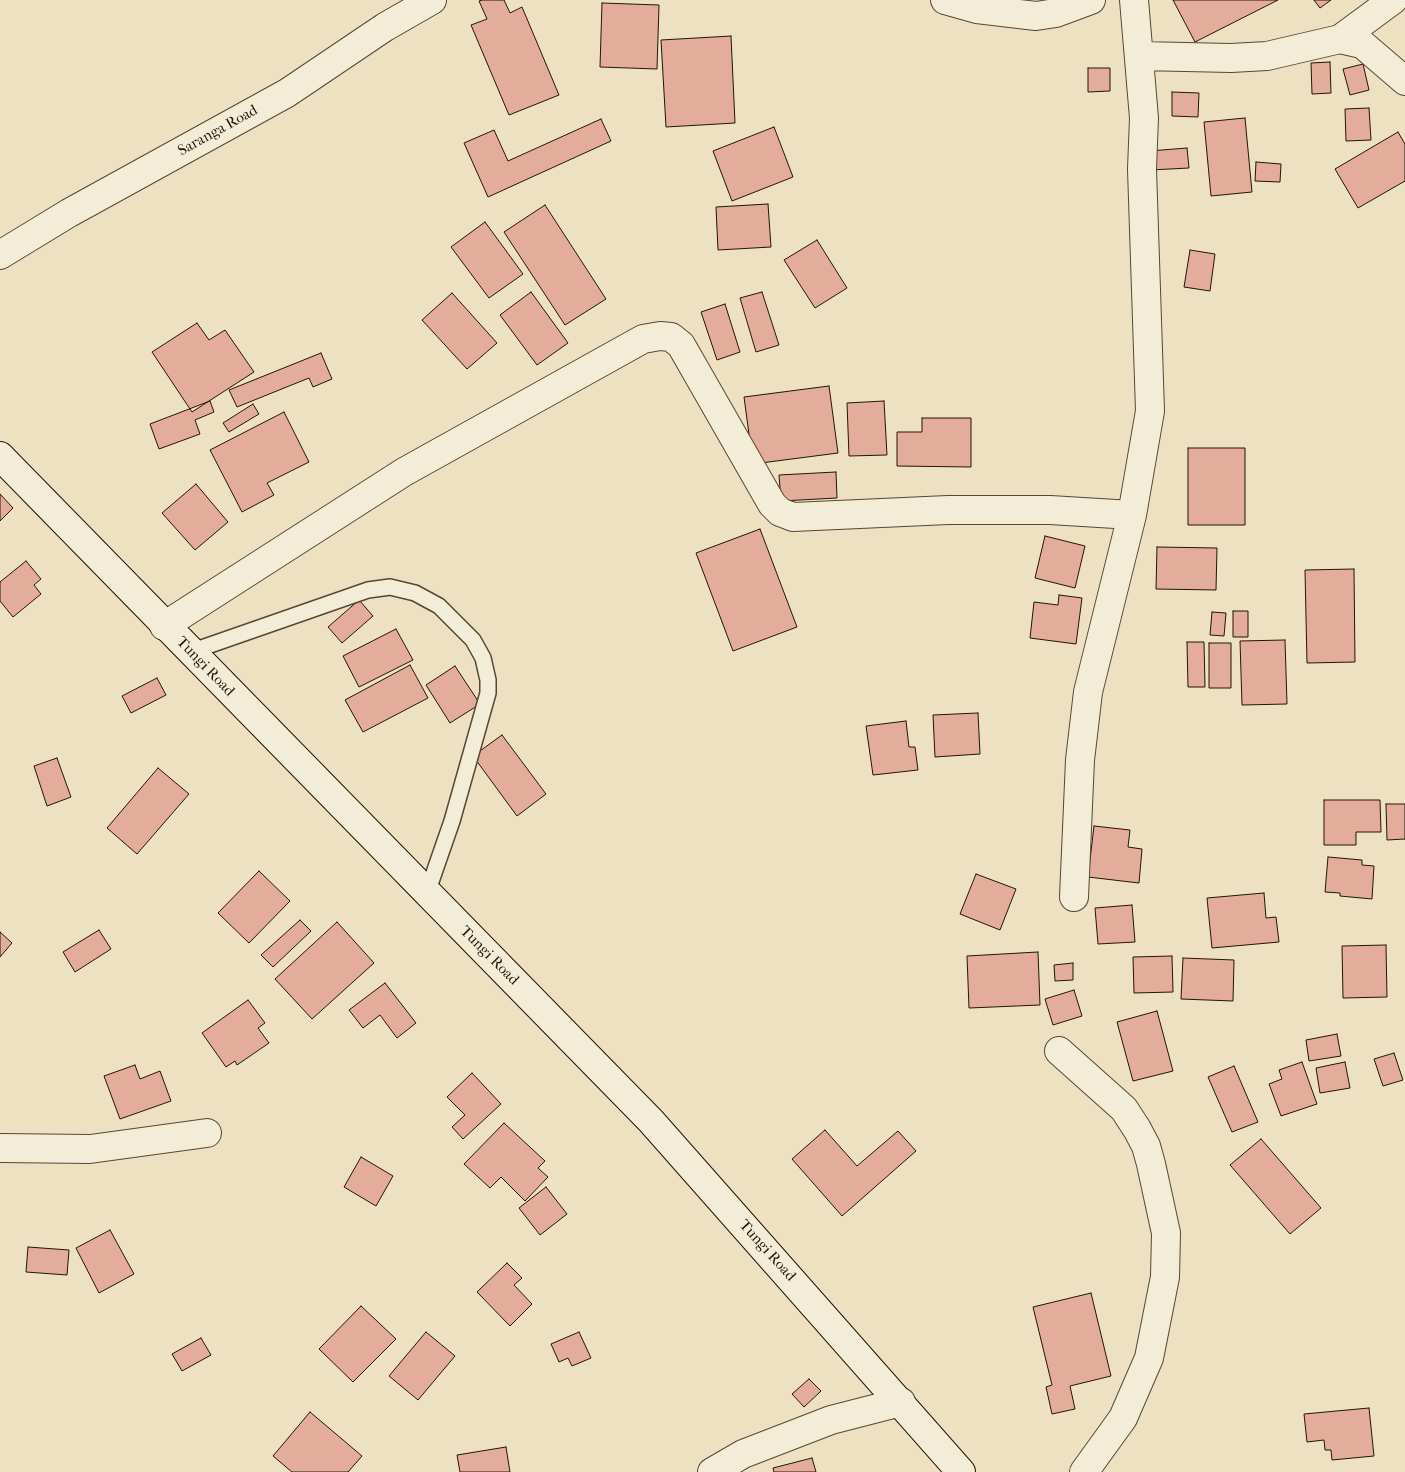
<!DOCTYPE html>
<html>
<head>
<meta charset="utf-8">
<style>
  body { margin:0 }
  canvas { display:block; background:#ede1c1 }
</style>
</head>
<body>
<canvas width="1405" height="1472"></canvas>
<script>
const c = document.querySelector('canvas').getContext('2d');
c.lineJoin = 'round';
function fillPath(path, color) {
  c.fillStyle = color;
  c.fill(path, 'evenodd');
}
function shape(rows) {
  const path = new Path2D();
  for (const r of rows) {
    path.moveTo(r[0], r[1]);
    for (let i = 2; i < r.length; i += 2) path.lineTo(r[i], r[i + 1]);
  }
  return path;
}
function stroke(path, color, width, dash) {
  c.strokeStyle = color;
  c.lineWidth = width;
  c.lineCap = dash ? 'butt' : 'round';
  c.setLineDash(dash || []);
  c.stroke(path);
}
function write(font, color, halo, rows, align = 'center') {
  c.font = font + ' "IM FELL French Canon",serif';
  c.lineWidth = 4;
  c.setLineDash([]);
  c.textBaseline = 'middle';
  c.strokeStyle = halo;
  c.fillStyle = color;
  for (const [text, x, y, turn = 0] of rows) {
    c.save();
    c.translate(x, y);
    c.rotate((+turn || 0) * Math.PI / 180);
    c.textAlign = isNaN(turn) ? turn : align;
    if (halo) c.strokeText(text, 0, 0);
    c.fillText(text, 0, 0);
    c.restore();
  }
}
const building = shape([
  [482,0,504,0,510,13,522,7,559,95,509,115,471,25,487,19,479,1,482,0],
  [1173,0,1278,0,1195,42,1173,0],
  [1314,0,1331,0,1320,8,1314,0],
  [602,3,659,5,657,69,600,67,602,3],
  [731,36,735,123,666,127,661,40,731,36],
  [1330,62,1331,93,1312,94,1311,63,1330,62],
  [1363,64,1369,90,1350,95,1343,69,1363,64],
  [1088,68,1110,68,1110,91,1088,92,1088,68],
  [1172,92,1199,93,1198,117,1172,116,1172,92],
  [1369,108,1371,140,1346,141,1345,109,1369,108],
  [1245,118,1252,192,1211,196,1204,122,1245,118],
  [601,119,611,141,488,197,464,143,494,130,508,161,601,119],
  [774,127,793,177,732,201,713,151,774,127],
  [1398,132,1405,144,1405,181,1358,208,1335,169,1398,132],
  [1187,148,1189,168,1150,170,1149,151,1187,148],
  [1256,162,1281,164,1280,182,1255,181,1256,162],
  [768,204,771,247,718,250,716,207,768,204],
  [545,205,606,299,565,325,504,232,545,205],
  [485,222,523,274,489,298,451,247,485,222],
  [817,240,847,288,815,308,784,260,817,240],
  [1190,250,1215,254,1210,291,1184,287,1190,250],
  [531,292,568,343,537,365,500,315,531,292],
  [762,292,779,345,756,352,740,298,762,292],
  [452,293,497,343,467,369,422,320,452,293],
  [725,304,740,352,717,360,701,312,725,304],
  [197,323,209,340,225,330,254,372,192,412,152,352,197,323],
  [321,353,332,379,313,387,309,378,237,407,229,390,321,353],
  [829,386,838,453,753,464,744,397,829,386],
  [210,401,214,412,195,420,200,434,159,449,150,424,210,401],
  [884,401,887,455,849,456,847,403,884,401],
  [253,404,259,414,229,432,223,423,253,404],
  [284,412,309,462,267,483,274,495,242,512,210,450,284,412],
  [922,418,971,418,971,467,897,466,897,432,922,432,922,418],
  [1188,448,1245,448,1245,525,1188,525,1188,448],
  [836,472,837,498,781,501,779,475,836,472],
  [196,484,228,522,195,550,162,513,196,484],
  [0,494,13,508,0,521,0,494],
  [760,529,797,627,733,651,696,553,760,529],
  [1045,536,1085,546,1075,588,1035,578,1045,536],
  [1157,547,1217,548,1216,590,1156,589,1157,547],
  [26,561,41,579,34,585,41,594,13,617,0,601,0,582,26,561],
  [1354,569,1355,662,1307,663,1305,570,1354,569],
  [1059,595,1082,598,1076,644,1030,638,1034,602,1058,605,1059,595],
  [359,600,373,616,342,643,328,627,359,600],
  [1233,611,1248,611,1248,637,1233,637,1233,611],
  [1212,612,1226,613,1224,636,1210,635,1212,612],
  [396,629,413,660,359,687,343,656,396,629],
  [1285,640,1287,704,1242,705,1240,641,1285,640],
  [1187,642,1204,642,1205,687,1188,687,1187,642],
  [1209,643,1231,643,1231,688,1209,688,1209,643],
  [410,665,428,698,363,732,345,700,410,665],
  [455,666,480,704,450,723,426,685,455,666],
  [157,678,166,695,131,713,122,696,157,678],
  [978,713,980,754,935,757,933,715,978,713],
  [906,721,909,747,915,747,918,770,873,775,866,726,906,721],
  [502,735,546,794,517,816,473,756,502,735],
  [57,758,71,797,47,806,34,766,57,758],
  [158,768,189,794,137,854,107,828,158,768],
  [1324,800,1380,800,1381,832,1356,832,1356,845,1324,845,1324,800],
  [1386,804,1405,804,1405,839,1387,840,1386,804],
  [1094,826,1130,830,1128,847,1142,849,1139,883,1088,877,1094,826],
  [1328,857,1362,860,1362,865,1374,866,1372,899,1340,896,1340,893,1325,892,1328,857],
  [259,871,290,901,249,943,218,913,259,871],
  [976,874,1016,889,1000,930,960,914,976,874],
  [1264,893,1266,918,1276,917,1279,942,1212,948,1207,898,1264,893],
  [1132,905,1135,942,1098,944,1095,908,1132,905],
  [300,920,311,931,273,967,261,955,300,920],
  [337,922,374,963,312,1019,275,979,337,922],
  [99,930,111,949,75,972,63,952,99,930],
  [0,932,12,943,0,957,0,932],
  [1386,945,1387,997,1343,998,1342,946,1386,945],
  [1038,952,1040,1005,969,1008,967,956,1038,952],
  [1172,956,1173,992,1134,993,1133,957,1172,956],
  [1183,958,1234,960,1233,1001,1181,999,1183,958],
  [1073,963,1073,980,1055,981,1054,965,1073,963],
  [385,983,416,1023,397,1038,380,1015,363,1028,349,1010,385,983],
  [1074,990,1082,1016,1053,1025,1045,999,1074,990],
  [248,1000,265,1023,258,1028,269,1043,237,1065,235,1061,226,1067,202,1033,248,1000],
  [1157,1011,1173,1071,1133,1081,1117,1022,1157,1011],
  [1337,1034,1341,1056,1309,1061,1306,1040,1337,1034],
  [1394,1053,1403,1080,1383,1086,1374,1059,1394,1053],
  [1302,1062,1317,1104,1281,1116,1269,1084,1282,1079,1279,1070,1302,1062],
  [1345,1062,1350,1088,1320,1093,1316,1068,1345,1062],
  [135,1065,140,1079,160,1071,171,1101,120,1119,104,1076,135,1065],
  [1234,1066,1258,1122,1232,1132,1208,1077,1234,1066],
  [472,1073,501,1104,463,1139,452,1127,465,1115,447,1097,472,1073],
  [504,1123,545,1161,538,1168,548,1177,525,1201,501,1177,490,1188,464,1164,504,1123],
  [825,1130,857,1166,898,1131,916,1151,842,1216,792,1159,825,1130],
  [1261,1139,1321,1208,1290,1234,1230,1165,1261,1139],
  [361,1157,393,1176,376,1206,344,1187,361,1157],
  [546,1187,567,1214,540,1235,519,1208,546,1187],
  [110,1230,134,1274,99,1293,76,1248,110,1230],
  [28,1247,69,1250,67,1275,26,1272,28,1247],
  [507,1263,522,1278,514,1285,532,1304,510,1326,477,1292,507,1263],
  [1091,1293,1111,1376,1070,1386,1075,1409,1052,1414,1046,1387,1052,1385,1033,1307,1091,1293],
  [361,1306,396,1339,353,1382,319,1349,361,1306],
  [426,1332,455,1356,418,1400,389,1376,426,1332],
  [579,1332,591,1358,572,1366,568,1358,559,1362,551,1344,579,1332],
  [201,1338,211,1355,182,1371,172,1354,201,1338],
  [809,1379,821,1391,804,1407,792,1394,809,1379],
  [1369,1408,1374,1456,1332,1460,1331,1450,1325,1450,1324,1440,1307,1442,1304,1414,1369,1408],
  [310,1412,362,1456,348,1472,292,1472,273,1456,310,1412],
  [506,1447,510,1472,460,1472,457,1455,506,1447],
  [812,1458,816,1472,774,1472,773,1468,812,1458]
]);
fillPath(building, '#e4ac9a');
stroke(building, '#22140a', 1);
const service = shape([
  [190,652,368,590,390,587,415,593,439,606,473,640,483,658,488,680,488,693,452,821,427,893]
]);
const minor = shape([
  [945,0,977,9,1036,16,1056,13,1091,0],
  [1340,39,1393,0],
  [1140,56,1231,58,1267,56,1340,39,1362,44,1405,81],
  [0,255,69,213,287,93,385,27,432,0],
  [164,626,404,472,643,339,660,336,671,337,681,345,772,504,780,512,793,517,948,510,1050,510,1132,515],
  [1074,897,1080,760,1088,692,1132,515,1150,411,1142,169,1144,118,1134,0],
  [1059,1051,1124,1109,1137,1129,1146,1146,1151,1164,1166,1233,1165,1277,1149,1358,1123,1418,1084,1472],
  [0,1148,90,1149,207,1133],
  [712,1472,743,1454,831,1420,901,1402]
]);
const secondary = shape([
  [0,456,651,1121,961,1472]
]);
stroke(service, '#554738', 18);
stroke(minor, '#554738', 30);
stroke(secondary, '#22140a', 30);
stroke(service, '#f3ecd7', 15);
stroke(minor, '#f3ecd7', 28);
stroke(secondary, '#f3ecd7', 28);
write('15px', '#22140a', '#f3ecd7', [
  ["Saranga Road",218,131,-29],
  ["Tungi Road",205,667,46],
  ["Tungi Road",489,956,45],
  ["Tungi Road",767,1251,48]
]);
</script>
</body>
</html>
